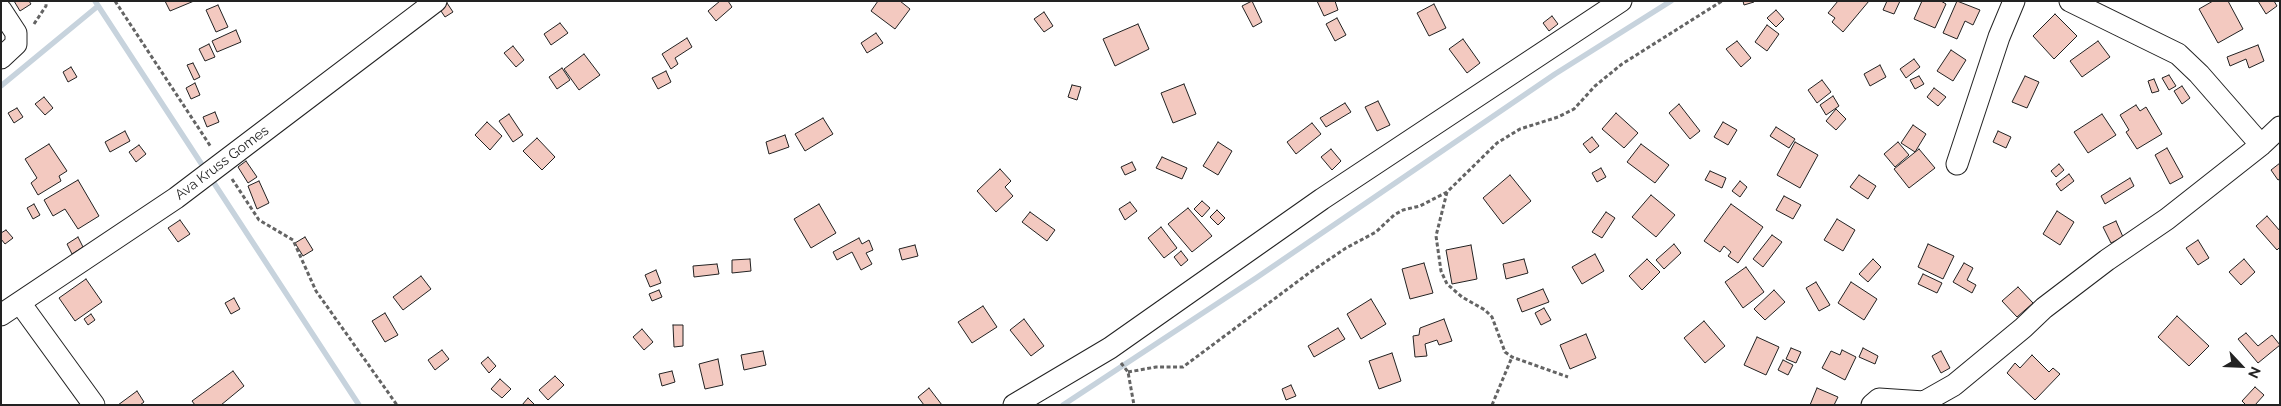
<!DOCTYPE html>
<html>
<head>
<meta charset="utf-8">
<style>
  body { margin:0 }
  #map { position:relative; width:2281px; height:406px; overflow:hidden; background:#fff; font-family:Raleway,sans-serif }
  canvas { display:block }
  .frame { position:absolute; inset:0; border:2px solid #222; pointer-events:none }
  .north { position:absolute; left:2216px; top:341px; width:50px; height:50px; -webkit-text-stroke:4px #fff; paint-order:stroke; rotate:115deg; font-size:14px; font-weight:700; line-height:20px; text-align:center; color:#222 }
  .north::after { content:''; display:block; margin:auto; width:18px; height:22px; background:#222; clip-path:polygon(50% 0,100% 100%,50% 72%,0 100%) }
</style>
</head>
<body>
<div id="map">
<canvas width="2281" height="406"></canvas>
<div class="frame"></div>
<div class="north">N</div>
</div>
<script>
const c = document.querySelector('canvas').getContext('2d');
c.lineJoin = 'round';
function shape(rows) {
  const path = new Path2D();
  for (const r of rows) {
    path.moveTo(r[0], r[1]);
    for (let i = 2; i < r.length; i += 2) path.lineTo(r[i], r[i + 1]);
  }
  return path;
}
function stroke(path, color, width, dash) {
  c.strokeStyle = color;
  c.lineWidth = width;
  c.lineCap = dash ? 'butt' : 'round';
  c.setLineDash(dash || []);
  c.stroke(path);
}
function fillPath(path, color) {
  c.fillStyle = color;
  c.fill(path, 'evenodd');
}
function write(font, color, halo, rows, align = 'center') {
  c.font = font + ' Raleway,sans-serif';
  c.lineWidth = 4;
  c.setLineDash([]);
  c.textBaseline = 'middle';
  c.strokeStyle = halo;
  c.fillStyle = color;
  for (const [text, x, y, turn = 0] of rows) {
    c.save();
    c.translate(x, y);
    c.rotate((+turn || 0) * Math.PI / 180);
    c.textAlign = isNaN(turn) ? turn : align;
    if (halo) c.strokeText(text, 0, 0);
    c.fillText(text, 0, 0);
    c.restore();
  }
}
stroke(shape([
  [95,1,359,405],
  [1,86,98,6],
  [1063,405,1256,278,1555,74,1671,1]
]), '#c7d3dd', 5.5);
const building = shape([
  [14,1,29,1,31,4,20,11,14,1],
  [165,1,194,1,170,11,165,1],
  [720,1,728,1,732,7,716,21,708,11,720,1],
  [878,1,900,1,910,9,895,29,871,11,878,1],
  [1252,1,1262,22,1253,27,1242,6,1252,1],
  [1317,1,1335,1,1338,10,1324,16,1317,1],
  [1743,1,1753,1,1754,2,1744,5,1743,1],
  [1838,1,1869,1,1843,32,1832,22,1835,18,1828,13,1838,1],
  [1887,1,1900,1,1894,14,1883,10,1887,1],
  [1922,1,1941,1,1946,4,1935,28,1914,19,1922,1],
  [1957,1,1980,10,1973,25,1965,21,1957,39,1943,33,1957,1],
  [2213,1,2228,1,2243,29,2218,43,2199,9,2213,1],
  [2258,1,2274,1,2277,6,2266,14,2258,1],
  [447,3,453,12,445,17,439,8,447,3],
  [1434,4,1446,28,1429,36,1417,13,1434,4],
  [218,5,228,27,216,32,206,10,218,5],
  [1776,10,1784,19,1776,27,1767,18,1776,10],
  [1044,12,1053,26,1044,32,1034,19,1044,12],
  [2055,14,2077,36,2054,59,2033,36,2055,14],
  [1552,16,1558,24,1549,31,1543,23,1552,16],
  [1337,18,1346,35,1335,41,1326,24,1337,18],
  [560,23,568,33,551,45,544,34,560,23],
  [1138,24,1149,49,1115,66,1103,39,1138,24],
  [1767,25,1779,34,1767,51,1755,42,1767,25],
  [236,30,241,42,217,52,212,41,236,30],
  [876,33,883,43,867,53,861,43,876,33],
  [687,38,692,47,675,58,678,64,671,69,662,54,687,38],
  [1463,39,1480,63,1467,73,1449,49,1463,39],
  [1737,41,1751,58,1741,67,1726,49,1737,41],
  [2098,41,2110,57,2082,77,2070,61,2098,41],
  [209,44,215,57,205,61,199,49,209,44],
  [2258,45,2264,61,2249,68,2246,59,2230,66,2227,57,2258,45],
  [513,46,524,60,516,67,504,53,513,46],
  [1951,50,1966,60,1953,81,1937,71,1951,50],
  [584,54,600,75,579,90,564,69,584,54],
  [1914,59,1920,67,1906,78,1900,69,1914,59],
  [193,63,200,77,194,80,187,65,193,63],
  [1880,65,1886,77,1870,86,1864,74,1880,65],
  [71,67,77,77,68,82,63,72,71,67],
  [562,68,570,80,557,89,549,77,562,68],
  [666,71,671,82,658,89,652,78,666,71],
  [2169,75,2176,86,2169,90,2162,78,2169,75],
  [1919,76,1924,84,1915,89,1910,80,1919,76],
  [2025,76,2039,82,2027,108,2012,102,2025,76],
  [2154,79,2159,91,2152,93,2148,81,2154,79],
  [1822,80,1831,92,1817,103,1808,90,1822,80],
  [195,83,200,95,191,99,186,88,195,83],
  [1184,84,1196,114,1173,123,1161,93,1184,84],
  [1072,85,1081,87,1077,100,1068,97,1072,85],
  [2182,86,2190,98,2182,104,2174,91,2182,86],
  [1934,88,1946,97,1938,106,1927,97,1934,88],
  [1833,96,1839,106,1826,115,1820,105,1833,96],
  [44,97,53,108,45,115,35,104,44,97],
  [1378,101,1390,125,1377,131,1365,107,1378,101],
  [1345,103,1351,112,1326,127,1320,118,1345,103],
  [1679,104,1700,131,1690,139,1669,113,1679,104],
  [2136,105,2140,111,2146,107,2162,134,2137,149,2126,132,2129,130,2120,115,2136,105],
  [17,108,23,117,14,123,8,113,17,108],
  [1836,109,1846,119,1836,130,1826,121,1836,109],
  [215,112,219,122,207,127,203,117,215,112],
  [1616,113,1638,133,1624,148,1602,129,1616,113],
  [509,114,523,135,513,142,499,121,509,114],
  [2102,114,2116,135,2088,153,2074,132,2102,114],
  [823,118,833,134,805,151,795,134,823,118],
  [487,122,502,136,490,150,475,135,487,122],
  [1723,122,1737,130,1728,145,1714,137,1723,122],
  [1312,123,1321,134,1296,154,1287,142,1312,123],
  [1913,125,1926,134,1915,152,1901,143,1913,125],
  [1776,127,1795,139,1789,148,1770,136,1776,127],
  [125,131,130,141,110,152,105,142,125,131],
  [1998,131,2011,137,2006,148,1993,142,1998,131],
  [785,135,789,147,769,154,766,142,785,135],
  [1592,137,1599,146,1590,153,1583,144,1592,137],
  [537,138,555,157,542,170,523,151,537,138],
  [1218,142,1232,151,1218,175,1203,166,1218,142],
  [1795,142,1818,155,1800,188,1777,175,1795,142],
  [1898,142,1909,155,1895,167,1884,154,1898,142],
  [49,144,67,171,59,176,61,181,38,195,31,183,37,178,25,159,49,144],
  [1641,144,1669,165,1655,183,1627,162,1641,144],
  [139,145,146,154,136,162,129,152,139,145],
  [2167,148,2183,177,2170,184,2155,155,2167,148],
  [1331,149,1341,161,1332,170,1321,157,1331,149],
  [1919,149,1935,168,1909,188,1894,169,1919,149],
  [1162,157,1187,168,1182,179,1156,168,1162,157],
  [246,161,257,177,248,183,238,167,246,161],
  [1132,162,1136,170,1125,175,1121,167,1132,162],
  [2280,163,2280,179,2278,180,2271,170,2280,163],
  [2059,164,2064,170,2056,177,2051,171,2059,164],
  [1601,168,1606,177,1597,182,1592,173,1601,168],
  [1000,169,1011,181,1005,187,1013,196,996,212,977,191,1000,169],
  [1710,171,1726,178,1722,188,1705,180,1710,171],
  [2069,174,2074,181,2061,191,2056,184,2069,174],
  [1510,175,1531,201,1503,224,1483,198,1510,175],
  [1859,175,1876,186,1868,199,1850,187,1859,175],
  [2130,178,2134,186,2105,204,2101,196,2130,178],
  [78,180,99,216,78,229,65,209,53,216,44,200,78,180],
  [259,181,269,203,257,209,248,186,259,181],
  [1740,181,1747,187,1740,197,1732,191,1740,181],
  [1651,195,1675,215,1656,237,1632,217,1651,195],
  [1784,196,1801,205,1793,219,1776,210,1784,196],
  [1202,201,1210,208,1202,217,1194,209,1202,201],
  [1130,202,1137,211,1125,220,1119,209,1130,202],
  [34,204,40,215,33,219,27,208,34,204],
  [819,204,836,233,811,248,794,219,819,204],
  [1731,204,1763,227,1738,263,1728,256,1731,252,1724,246,1720,252,1704,241,1731,204],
  [1188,208,1212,236,1192,252,1168,224,1188,208],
  [1217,210,1225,218,1218,225,1210,217,1217,210],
  [2057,211,2074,222,2060,245,2043,234,2057,211],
  [1030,212,1055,230,1047,241,1022,222,1030,212],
  [1606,212,1615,218,1602,238,1592,232,1606,212],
  [2267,216,2280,231,2280,247,2277,250,2256,226,2267,216],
  [1837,219,1855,230,1843,251,1824,240,1837,219],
  [180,220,190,234,178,242,168,228,180,220],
  [2116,221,2123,237,2111,243,2103,227,2116,221],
  [1161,227,1177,248,1164,258,1148,238,1161,227],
  [6,230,13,238,5,244,1,239,1,233,6,230],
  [1772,235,1782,242,1763,267,1753,259,1772,235],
  [78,237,83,247,72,254,67,244,78,237],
  [305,237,313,250,303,256,295,243,305,237],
  [859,238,862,244,869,240,873,250,866,253,872,264,861,270,852,252,837,260,833,252,859,238],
  [2198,240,2209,258,2198,265,2186,248,2198,240],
  [1674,244,1681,253,1664,269,1656,260,1674,244],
  [1928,244,1954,256,1943,279,1918,267,1928,244],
  [915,245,918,256,902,260,899,249,915,245],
  [1471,245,1477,279,1452,284,1446,250,1471,245],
  [1181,251,1188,260,1181,266,1174,257,1181,251],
  [1595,254,1604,271,1582,284,1572,267,1595,254],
  [750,259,751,271,732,273,732,260,750,259],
  [1524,259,1528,273,1506,279,1503,264,1524,259],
  [1647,259,1660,272,1642,290,1629,276,1647,259],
  [1873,259,1881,267,1868,282,1859,274,1873,259],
  [2244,259,2255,272,2241,285,2229,272,2244,259],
  [1424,263,1433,293,1410,299,1402,269,1424,263],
  [1964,263,1973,268,1967,280,1976,285,1972,293,1953,282,1964,263],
  [717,264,719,274,694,277,693,266,717,264],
  [1746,267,1764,292,1743,308,1725,282,1746,267],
  [656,270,661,283,650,287,645,275,656,270],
  [1923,274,1942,283,1937,293,1918,284,1923,274],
  [421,276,431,289,403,310,393,297,421,276],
  [86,279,102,302,75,321,59,298,86,279],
  [1816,282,1830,305,1819,311,1806,288,1816,282],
  [1851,282,1877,299,1864,320,1838,303,1851,282],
  [2018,287,2033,303,2017,317,2002,301,2018,287],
  [1543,289,1549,302,1522,312,1517,299,1543,289],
  [659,290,662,297,652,301,649,294,659,290],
  [1774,290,1785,302,1765,320,1754,309,1774,290],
  [234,298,240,309,231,314,225,303,234,298],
  [1371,299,1386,324,1361,339,1347,314,1371,299],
  [983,306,997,327,972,343,958,322,983,306],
  [1544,308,1551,320,1541,325,1535,313,1544,308],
  [385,313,398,335,385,342,372,321,385,313],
  [91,314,95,320,88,325,84,319,91,314],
  [2177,316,2209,346,2189,366,2158,337,2177,316],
  [1024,319,1044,346,1031,356,1010,330,1024,319],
  [1444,319,1452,341,1439,345,1437,340,1425,344,1427,356,1415,357,1413,336,1419,335,1420,328,1444,319],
  [1704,321,1725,346,1705,363,1684,338,1704,321],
  [673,325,683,325,683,346,674,347,673,325],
  [1338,328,1345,339,1314,357,1308,346,1338,328],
  [642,329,653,342,644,350,633,337,642,329],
  [2246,333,2258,346,2272,335,2280,345,2258,363,2238,339,2246,333],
  [1586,334,1596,358,1570,369,1560,345,1586,334],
  [1757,337,1779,347,1766,375,1744,365,1757,337],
  [1791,348,1801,352,1796,363,1786,359,1791,348],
  [1863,348,1878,356,1875,364,1859,357,1863,348],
  [442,350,449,359,435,370,428,360,442,350],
  [1842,350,1856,357,1845,380,1822,368,1831,351,1840,355,1842,350],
  [763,351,766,365,744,370,741,355,763,351],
  [1941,351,1950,368,1941,373,1932,356,1941,351],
  [1392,353,1401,381,1379,389,1369,361,1392,353],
  [2032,355,2049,372,2053,368,2060,374,2035,400,2007,373,2015,363,2020,368,2032,355],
  [488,357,496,366,489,373,481,363,488,357],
  [718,359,723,385,705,389,699,364,718,359],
  [1783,360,1793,365,1788,375,1778,370,1783,360],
  [233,371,244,386,221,405,195,405,192,401,233,371],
  [672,371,675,382,662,386,659,374,672,371],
  [555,376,564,385,548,400,539,390,555,376],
  [500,379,511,389,502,398,491,389,500,379],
  [1291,385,1296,396,1286,400,1282,389,1291,385],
  [2255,387,2264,395,2255,405,2246,405,2242,401,2255,387],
  [929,388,942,405,924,405,918,397,929,388],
  [1817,388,1838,397,1834,405,1810,405,1817,388],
  [137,391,144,402,140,405,118,405,137,391],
  [528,398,535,405,522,405,528,398]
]);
fillPath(building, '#f3c9c0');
stroke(building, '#222', 1);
const minor = shape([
  [2070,1,2178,54,2199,74,2261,145],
  [1,10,16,33,16,44,1,58],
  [1957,164,1999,37,2014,1],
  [20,303,94,405],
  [1,315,176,198,436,1],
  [1014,405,1110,348,1322,199,1621,1],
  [1872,405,1879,399,1924,402,1954,385,2023,328,2044,308,2107,260,2167,219,2261,145,2280,127]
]);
stroke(minor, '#222', 23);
stroke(shape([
  [115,1,211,147],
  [34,24,46,6,46,1],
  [232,179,259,220,293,240,316,291,397,405],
  [1447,192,1436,236,1441,271,1447,284,1462,297,1485,310,1492,317,1505,352,1512,357,1568,377],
  [1121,363,1128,372,1134,405],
  [1128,372,1156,367,1183,367,1309,273,1346,248,1376,232,1394,215,1403,210,1420,206,1447,192,1497,143,1520,129,1558,117,1574,109,1595,86,1622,64,1722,1],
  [1492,405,1512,357]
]), '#646464', 3, [4, 2.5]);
stroke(minor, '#fff', 21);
write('14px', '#222', '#fff', [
  ["Ava Kruss Gomes",222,163,-37]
]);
</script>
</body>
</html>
